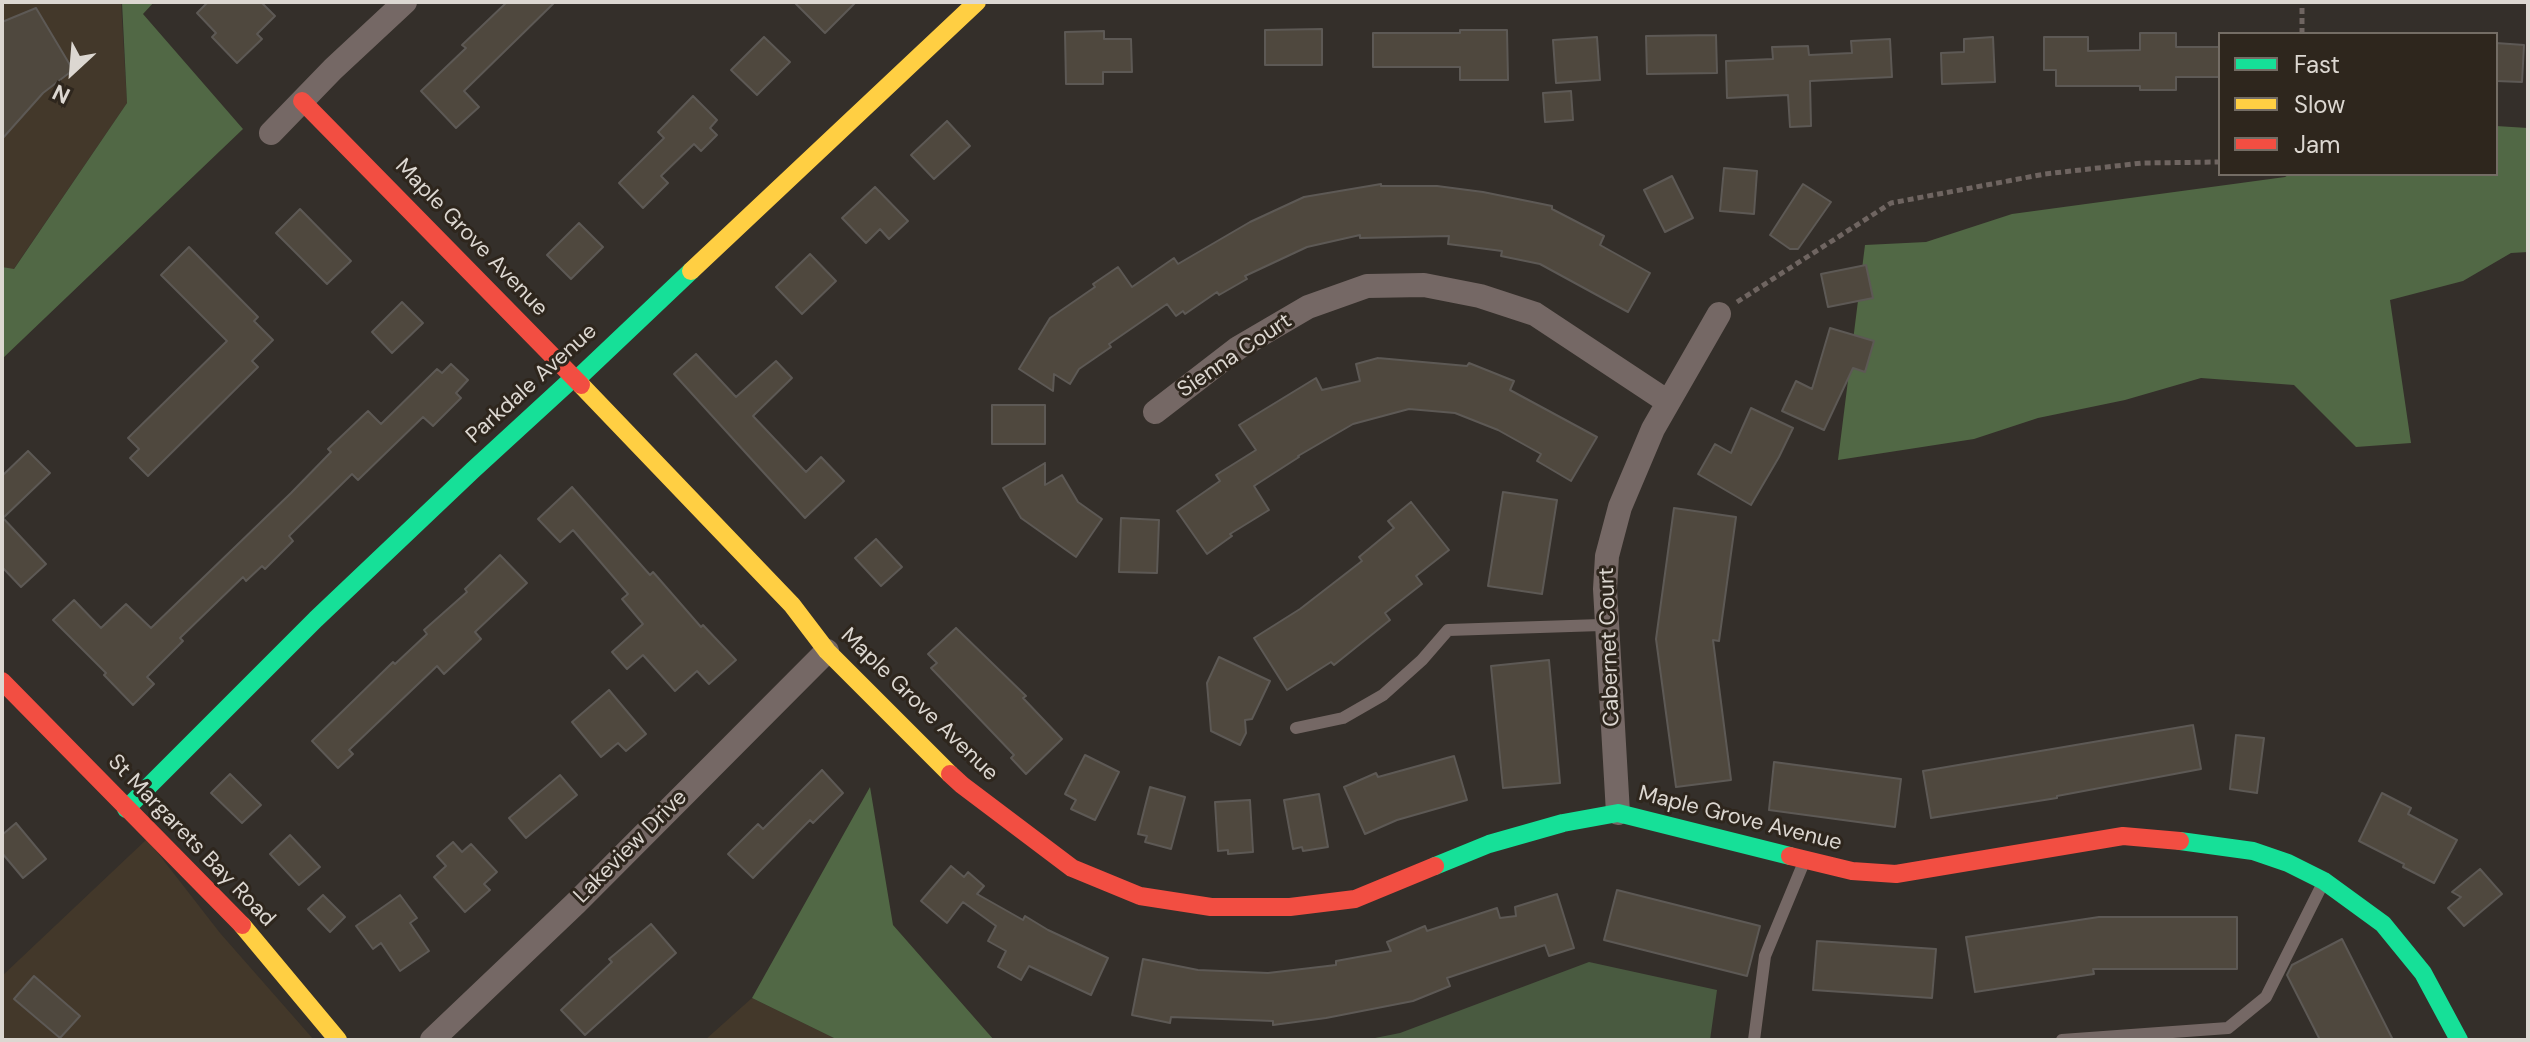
<!DOCTYPE html>
<html>
<head>
<meta charset="utf-8">
<style>
  body { margin:0 }
  #map { position:relative; width:2530px; height:1042px; overflow:hidden; background:#342f2a; font-family:"DM Sans",sans-serif }
  canvas { display:block }
  .frame { position:absolute; inset:0; border:4px solid #dcd7d1; pointer-events:none }
  .legend { position:absolute; left:2218px; top:32px; width:280px; height:144px; box-sizing:border-box; background:#2e261d; border:2px solid #746d65; margin:0; padding:10px 14px; list-style:none; font-size:24px; color:#dcd7d1 }
  .legend li { display:flex; align-items:center; gap:16px; height:40px }
  .legend b { width:40px; border:2px solid #746d65 }
  .north { position:absolute; left:32px; top:32px; width:80px; height:80px; -webkit-text-stroke:6px #2e261d; paint-order:stroke; rotate:206deg; font-size:22px; font-weight:700; line-height:32px; text-align:center; color:#dcd7d1 }
  .north::after { content:''; display:block; margin:auto; width:28px; height:36px; background:#dcd7d1; clip-path:polygon(50% 0,100% 100%,50% 72%,0 100%) }
</style>
</head>
<body>
<div id="map">
<canvas width="2530" height="1042"></canvas>
<div class="frame"></div>
<ul class="legend">
<li><b style="height:10px;background:#16e098"></b>Fast</li>
<li><b style="height:10px;background:#ffcf43"></b>Slow</li>
<li><b style="height:10px;background:#f24e42"></b>Jam</li>
</ul>
<div class="north">N</div>
</div>
<script>
const c = document.querySelector('canvas').getContext('2d');
c.lineJoin = 'round';
function fillPath(path, color) {
  c.fillStyle = color;
  c.fill(path, 'evenodd');
}
function shape(rows) {
  const path = new Path2D();
  for (const r of rows) {
    path.moveTo(r[0], r[1]);
    for (let i = 2; i < r.length; i += 2) path.lineTo(r[i], r[i + 1]);
  }
  return path;
}
function stroke(path, color, width, dash) {
  c.strokeStyle = color;
  c.lineWidth = width;
  c.lineCap = dash ? 'butt' : 'round';
  c.setLineDash(dash || []);
  c.stroke(path);
}
function write(font, color, halo, rows, align = 'center') {
  c.font = font + ' "DM Sans",sans-serif';
  c.lineWidth = 6;
  c.setLineDash([]);
  c.textBaseline = 'middle';
  c.strokeStyle = halo;
  c.fillStyle = color;
  for (const [text, x, y, turn = 0] of rows) {
    c.save();
    c.translate(x, y);
    c.rotate((+turn || 0) * Math.PI / 180);
    c.textAlign = isNaN(turn) ? turn : align;
    if (halo) c.strokeText(text, 0, 0);
    c.fillText(text, 0, 0);
    c.restore();
  }
}
fillPath(shape([
  [2,2,121,2,127,103,13,270,2,267],
  [147,839,220,933,314,1040,2,1040,2,976],
  [752,998,838,1040,705,1040]
]), '#43382a');
fillPath(shape([
  [1589,962,1717,990,1710,1040,1365,1040,1400,1033]
]), '#495a40');
fillPath(shape([
  [122,2,154,2,143,14,243,129,2,359,2,267,14,269,127,103],
  [2496,126,2528,128,2528,252,2511,253,2463,281,2390,300,2411,443,2356,447,2294,385,2201,378,2125,400,2038,418,1974,439,1838,460,1865,245,1926,242,2012,214,2285,177,2290,174,2496,174],
  [870,787,893,925,994,1040,838,1040,752,998]
]), '#516845');
const building = shape([
  [208,2,261,2,275,16,257,34,262,39,237,63,212,37,216,33,197,13,208,2],
  [507,2,555,2,464,91,479,107,456,128,421,91,466,48,462,45,507,2],
  [794,2,856,2,825,33,794,2],
  [36,8,73,70,43,93,2,139,2,22,36,8],
  [1322,29,1322,65,1265,65,1265,30,1322,29],
  [1460,30,1507,30,1508,80,1460,80,1460,67,1373,67,1373,33,1460,33,1460,30],
  [1104,31,1104,39,1131,39,1132,72,1103,72,1103,84,1066,84,1065,32,1104,31],
  [2140,33,2176,33,2176,47,2220,47,2220,77,2176,77,2176,90,2140,90,2140,86,2056,86,2056,70,2044,70,2044,37,2088,37,2088,51,2140,50,2140,33],
  [1716,35,1717,73,1647,74,1646,36,1716,35],
  [764,37,790,62,757,95,731,70,764,37],
  [1597,37,1600,80,1556,83,1553,40,1597,37],
  [1993,37,1995,82,1942,84,1941,53,1964,52,1964,39,1993,37],
  [1890,39,1892,77,1810,81,1811,126,1790,127,1788,95,1727,98,1726,61,1773,59,1772,47,1808,46,1809,55,1852,53,1851,41,1890,39],
  [2496,43,2524,45,2522,82,2496,81,2496,43],
  [1571,91,1573,120,1545,122,1543,93,1571,91],
  [693,96,717,120,710,128,717,135,701,151,694,144,661,176,668,183,643,208,619,183,664,138,658,132,693,96],
  [947,121,970,146,934,179,911,155,947,121],
  [1724,168,1757,171,1754,214,1720,211,1724,168],
  [1672,176,1693,218,1665,232,1644,190,1672,176],
  [1381,184,1381,186,1437,186,1483,192,1552,206,1552,209,1604,236,1600,245,1650,273,1628,312,1540,264,1501,256,1502,251,1448,244,1449,236,1360,238,1360,235,1307,247,1245,276,1247,279,1219,295,1217,292,1185,314,1183,311,1176,316,1167,304,1109,344,1111,347,1079,369,1070,384,1054,374,1053,391,1019,369,1050,318,1095,287,1093,284,1118,267,1132,287,1174,258,1178,264,1250,222,1304,197,1381,184],
  [1803,184,1831,202,1798,249,1790,249,1770,235,1803,184],
  [875,187,908,221,889,239,880,229,866,243,842,218,875,187],
  [300,209,351,261,327,284,276,233,300,209],
  [579,223,603,247,571,279,547,255,579,223],
  [189,247,258,317,254,321,273,340,252,361,258,367,148,476,130,458,139,449,128,438,227,341,161,275,189,247],
  [810,254,836,281,802,314,776,287,810,254],
  [1866,265,1873,298,1828,307,1821,274,1866,265],
  [402,302,423,323,392,353,372,332,402,302],
  [1830,328,1874,341,1865,372,1853,368,1824,430,1782,411,1796,381,1812,389,1830,328],
  [696,354,736,397,776,361,792,378,753,416,806,472,821,457,844,481,805,518,674,374,696,354],
  [1378,358,1467,366,1469,363,1514,381,1510,390,1597,437,1571,481,1537,461,1541,454,1498,430,1455,413,1409,409,1353,424,1298,456,1299,457,1254,486,1269,510,1230,534,1232,536,1207,554,1177,511,1220,481,1216,475,1256,450,1239,425,1316,378,1322,390,1360,381,1356,364,1378,358],
  [451,364,468,380,456,393,461,398,433,426,423,417,358,480,352,474,289,536,293,541,265,569,262,566,246,581,243,577,180,638,183,641,147,677,154,684,133,705,104,675,106,673,53,620,74,600,101,628,126,604,151,628,291,493,331,452,328,449,368,411,381,424,437,369,442,373,451,364],
  [992,405,1045,405,1045,444,992,444,992,405],
  [1751,408,1793,428,1779,457,1751,505,1698,474,1715,444,1731,453,1751,408],
  [28,451,50,473,3,518,46,564,21,587,2,567,2,476,28,451],
  [1045,463,1045,485,1062,475,1078,502,1102,519,1076,557,1021,518,1003,488,1045,463],
  [572,487,650,575,653,572,701,627,703,625,736,660,709,684,697,671,675,691,643,655,627,669,612,652,643,624,622,599,628,594,573,530,560,542,538,519,572,487],
  [1503,492,1557,500,1542,594,1488,586,1503,492],
  [1411,502,1449,550,1416,576,1422,584,1385,613,1390,620,1334,665,1331,662,1287,690,1254,638,1300,609,1362,561,1359,557,1394,528,1388,521,1411,502],
  [1674,508,1736,517,1719,641,1713,640,1731,780,1676,787,1656,639,1674,508],
  [1121,518,1159,520,1157,573,1119,572,1121,518],
  [876,539,902,567,881,586,855,558,876,539],
  [500,555,527,583,475,632,481,639,444,674,437,666,349,750,353,754,338,768,312,741,393,662,395,664,427,634,424,630,467,592,465,589,500,555],
  [956,628,1026,696,1023,698,1062,739,1026,774,1011,758,1014,755,931,668,937,663,928,654,956,628],
  [1219,657,1270,681,1252,719,1245,720,1246,733,1240,745,1211,731,1207,683,1219,657],
  [1549,660,1560,783,1503,788,1491,666,1549,660],
  [609,690,646,734,626,751,618,743,601,757,572,722,609,690],
  [2193,725,2201,769,2057,796,2057,798,1931,818,1923,771,2193,725],
  [2236,735,2264,738,2257,793,2230,789,2236,735],
  [1085,755,1119,772,1095,820,1071,809,1076,800,1065,794,1085,755],
  [1454,756,1467,800,1397,820,1365,834,1344,787,1376,773,1378,777,1454,756],
  [1774,762,1901,779,1895,827,1769,810,1774,762],
  [822,770,843,793,813,823,810,820,753,878,728,854,758,824,763,829,822,770],
  [230,774,261,805,242,823,211,793,230,774],
  [560,775,577,795,526,838,509,818,560,775],
  [1150,787,1185,797,1171,849,1145,842,1147,836,1138,834,1150,787],
  [2382,793,2411,808,2408,814,2457,840,2434,883,2403,867,2404,864,2359,841,2382,793],
  [1319,794,1328,847,1303,851,1302,847,1293,849,1284,800,1319,794],
  [1250,800,1253,852,1228,854,1228,850,1218,851,1215,802,1250,800],
  [16,823,46,859,23,878,2,853,2,835,16,823],
  [290,835,320,867,299,885,270,854,290,835],
  [453,842,462,852,471,844,497,872,484,884,490,890,465,912,434,877,446,866,437,856,453,842],
  [951,866,964,877,968,872,984,886,977,894,1023,920,1025,916,1048,930,1108,958,1091,995,1029,966,1021,980,998,967,1006,951,988,941,996,926,963,902,947,923,921,901,951,866],
  [2480,869,2502,894,2464,926,2448,908,2461,897,2452,892,2480,869],
  [1617,890,1760,926,1747,976,1604,940,1617,890],
  [1557,894,1574,948,1549,956,1545,945,1447,978,1450,986,1413,1001,1326,1018,1273,1025,1273,1021,1171,1017,1170,1023,1132,1015,1143,959,1198,970,1268,973,1336,965,1336,961,1391,951,1387,942,1425,926,1427,931,1497,908,1500,918,1516,916,1515,907,1557,894],
  [323,895,345,917,330,932,308,909,323,895],
  [400,895,417,918,410,923,429,951,400,971,381,943,373,949,356,926,400,895],
  [2099,917,2237,917,2237,969,2093,969,2094,974,1975,992,1966,937,2099,917],
  [651,924,676,953,585,1035,561,1010,612,962,609,959,651,924],
  [2342,939,2393,1040,2320,1040,2287,975,2292,965,2342,939],
  [1817,941,1936,949,1932,998,1813,990,1817,941],
  [34,976,80,1016,60,1038,14,999,34,976]
]);
fillPath(building, '#4f483e');
stroke(building, '#5d5955', 2);
stroke(shape([
  [2302,34,2302,2],
  [1737,302,1891,203,2045,174,2142,163,2220,162]
]), '#6f6561', 5, [6, 4]);
stroke(shape([
  [1296,728,1343,718,1383,695,1422,660,1448,630,1601,625,1607,632],
  [1754,1040,1765,956,1804,862],
  [2062,1040,2228,1028,2266,997,2323,883]
]), '#756865', 12);
stroke(shape([
  [271,133,333,69,405,2],
  [1155,412,1238,348,1308,307,1367,286,1424,285,1480,296,1535,314,1668,402],
  [1618,813,1605,589,1607,556,1620,507,1653,429,1719,314],
  [432,1040,576,903,827,651]
]), '#756865', 24);
stroke(shape([
  [126,809,316,619,473,470,570,381,576,380,691,271],
  [2180,841,2253,851,2288,863,2324,881,2383,924,2423,973,2459,1040],
  [1435,866,1489,844,1563,823,1618,813,1790,856]
]), '#16e098', 18);
stroke(shape([
  [691,271,977,2],
  [581,385,792,605,827,651,950,774],
  [242,925,338,1040]
]), '#ffcf43', 18);
stroke(shape([
  [302,101,581,385],
  [2,681,242,925],
  [950,774,962,785,1072,868,1140,896,1211,907,1290,907,1355,899,1435,866],
  [1790,856,1852,871,1896,874,2123,836,2180,841]
]), '#f24e42', 18);
write('22px', '#dcd7d1', '#2e261d', [
  ["Maple Grove Avenue",471,238,46],
  ["Sienna Court",1235,356,-34],
  ["Parkdale Avenue",532,384,-42],
  ["Cabernet Court",1610,647,-92],
  ["Maple Grove Avenue",919,705,44],
  ["Maple Grove Avenue",1740,819,14],
  ["St Margarets Bay Road",191,841,46],
  ["Lakeview Drive",631,847,-45]
]);
</script>
</body>
</html>
